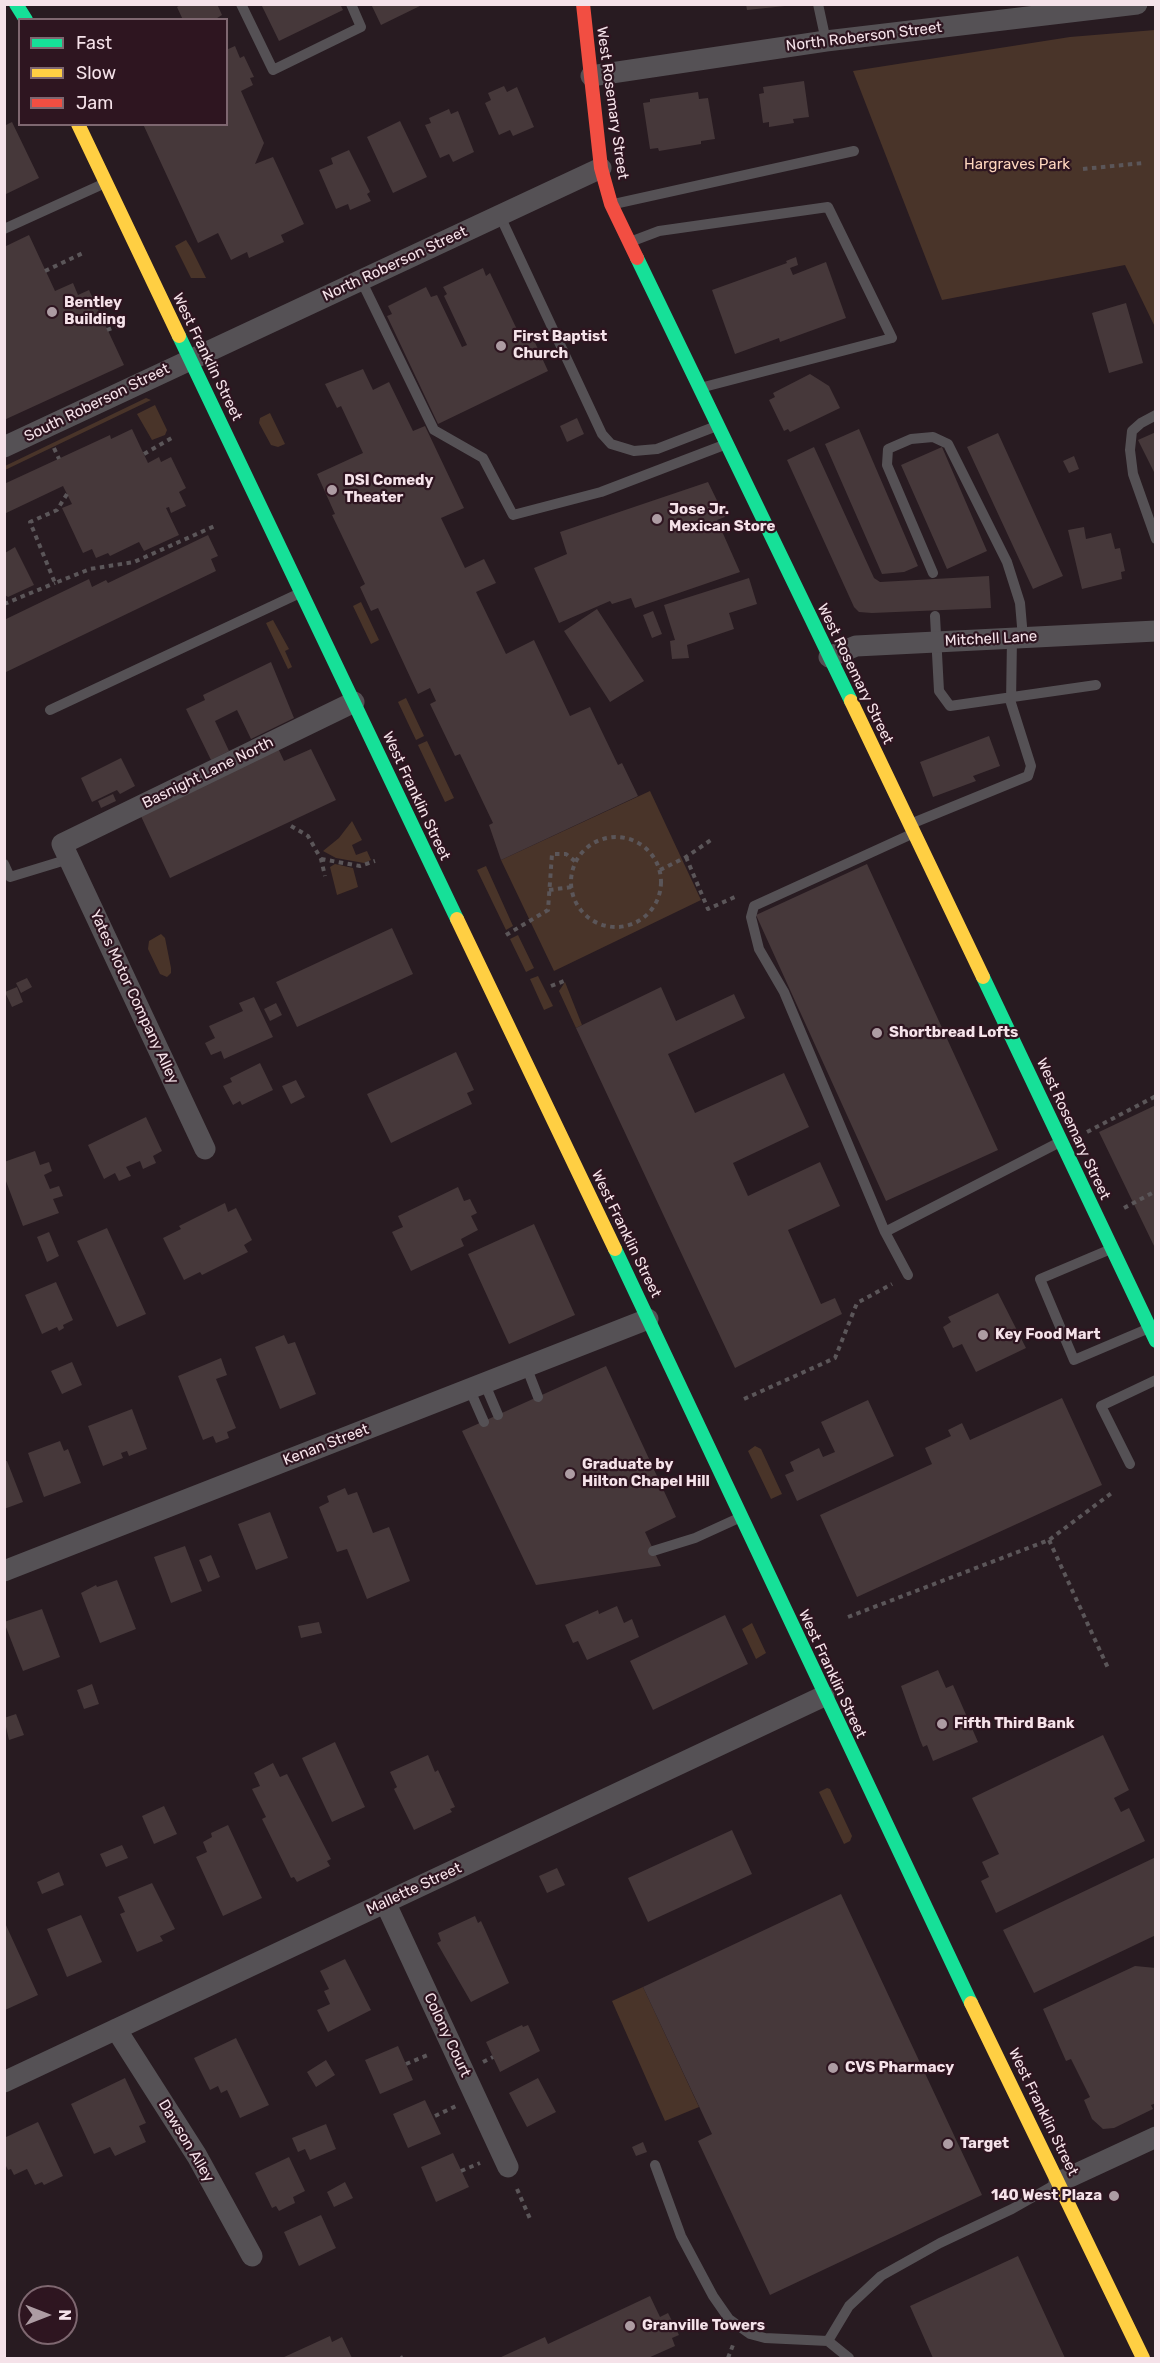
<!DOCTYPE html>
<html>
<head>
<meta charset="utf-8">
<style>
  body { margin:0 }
  #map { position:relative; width:1160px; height:2363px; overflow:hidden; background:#281b21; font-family:Rubik,sans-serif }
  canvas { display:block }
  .frame { position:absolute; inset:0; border:6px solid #f5e2e9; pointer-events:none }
  .legend { position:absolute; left:18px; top:18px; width:210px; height:108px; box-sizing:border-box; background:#2e1520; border:2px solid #7e6770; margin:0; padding:8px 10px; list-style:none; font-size:18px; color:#f5e2e9 }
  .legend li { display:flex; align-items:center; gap:12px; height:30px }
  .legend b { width:30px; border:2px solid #7e6770 }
  .north { position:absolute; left:18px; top:2285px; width:60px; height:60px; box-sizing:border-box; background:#2e1520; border:2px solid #7e6770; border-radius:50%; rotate:90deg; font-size:16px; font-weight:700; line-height:24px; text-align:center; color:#f5e2e9 }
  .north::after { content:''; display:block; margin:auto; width:21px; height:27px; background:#ad9ca3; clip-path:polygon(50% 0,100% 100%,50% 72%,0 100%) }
</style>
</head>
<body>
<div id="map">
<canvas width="1160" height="2363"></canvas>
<div class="frame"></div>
<ul class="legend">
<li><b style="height:8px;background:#16e098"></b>Fast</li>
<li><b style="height:8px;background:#ffcf43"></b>Slow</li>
<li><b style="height:8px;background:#f24e42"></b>Jam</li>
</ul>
<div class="north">N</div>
</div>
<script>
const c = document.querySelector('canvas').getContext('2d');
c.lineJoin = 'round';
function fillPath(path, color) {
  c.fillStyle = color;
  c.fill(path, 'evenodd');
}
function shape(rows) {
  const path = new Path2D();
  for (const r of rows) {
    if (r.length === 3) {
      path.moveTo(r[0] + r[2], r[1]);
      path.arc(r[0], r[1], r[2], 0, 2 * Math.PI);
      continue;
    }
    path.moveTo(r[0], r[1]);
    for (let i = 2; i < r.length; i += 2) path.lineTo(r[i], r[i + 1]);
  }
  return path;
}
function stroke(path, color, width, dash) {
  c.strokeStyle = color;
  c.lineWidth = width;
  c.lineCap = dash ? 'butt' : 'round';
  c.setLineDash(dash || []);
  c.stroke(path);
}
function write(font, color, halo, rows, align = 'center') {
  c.font = font + ' Rubik,sans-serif';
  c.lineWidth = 4.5;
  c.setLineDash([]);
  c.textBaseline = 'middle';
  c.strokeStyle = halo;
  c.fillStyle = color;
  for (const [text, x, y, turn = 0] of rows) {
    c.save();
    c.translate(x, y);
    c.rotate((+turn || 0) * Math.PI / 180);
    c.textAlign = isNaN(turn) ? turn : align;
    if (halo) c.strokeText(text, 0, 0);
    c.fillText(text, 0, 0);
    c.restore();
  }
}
fillPath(shape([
  [1155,30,1155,327,1125,265,942,300,853,71,1070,37],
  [186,240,191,248,206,278,191,278,175,246],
  [146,398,151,400,5,470,5,466],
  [155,405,167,430,165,435,152,440,137,414],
  [270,413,285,444,278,447,271,445,259,423,260,418],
  [361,602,379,640,371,644,353,606],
  [273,620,289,649,285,651,292,667,288,669,266,623],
  [406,698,424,736,416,740,398,702],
  [427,741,454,798,445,802,418,745],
  [650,791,701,900,554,971,501,860],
  [352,821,362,840,352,845,356,855,367,851,371,860,364,863,336,858,323,851,339,838],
  [335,864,353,868,358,887,337,895,330,867],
  [486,866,513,926,506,930,477,870],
  [161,934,165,938,171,968,171,973,167,977,160,974,148,949,149,941],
  [518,935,534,968,526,972,510,939],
  [538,976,553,1006,544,1010,530,979],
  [565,982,582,1025,576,1028,559,991],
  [755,1446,761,1449,782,1494,771,1499,748,1451],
  [752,1623,766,1653,756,1659,742,1629],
  [827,1788,830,1789,852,1836,850,1841,844,1844,819,1792],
  [643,1987,699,2107,665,2121,612,2001]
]), '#493429');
fillPath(shape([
  [182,4,217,4,222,15,214,20,183,20,177,7],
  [261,4,340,4,343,10,279,41],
  [371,4,424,4,381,25],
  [746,4,785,4,785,6,747,10],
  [235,46,240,58,244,56,254,77,250,78,253,85,241,91,264,143,255,164,273,157,304,224,281,235,284,242,249,258,247,252,231,260,218,233,198,243,143,124,226,124,226,50],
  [804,81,809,117,793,119,794,123,769,127,769,122,763,123,759,94,764,93,763,87],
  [504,86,507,92,517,87,534,127,513,136,510,130,499,135,485,103,491,100,488,93],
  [698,92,699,99,708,98,715,139,701,141,701,144,659,151,658,148,650,149,643,103,650,102,650,99],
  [449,109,451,114,458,111,474,152,453,162,449,154,440,158,425,125,431,123,429,118],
  [400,121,427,177,393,193,367,137],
  [12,122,39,178,4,195,4,126],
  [349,150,370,192,367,194,371,201,350,210,348,204,336,209,319,170,333,164,331,158],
  [29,235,55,291,73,283,78,295,89,290,124,365,4,420,4,247],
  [796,257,798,265,790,268,793,275,826,262,846,318,780,342,779,338,735,354,712,290,787,263,786,261],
  [483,268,486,276,490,273,522,340,532,336,548,371,438,424,387,316,392,314,388,306,426,287,431,297,437,295,462,347,467,345,444,296,447,294,443,287],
  [1126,303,1143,363,1109,373,1092,313],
  [363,369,373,390,389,382,413,431,425,426,464,508,441,518,465,568,484,559,496,583,476,592,506,654,534,640,570,716,590,707,618,765,622,763,638,796,501,860,489,825,493,823,460,754,455,756,430,704,436,701,430,688,418,694,378,608,371,611,360,587,365,584,332,515,335,514,317,474,363,453,341,406,337,408,325,384],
  [810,374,829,386,840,408,790,432,788,429,784,431,769,400,775,397,773,393],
  [577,418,584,434,567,442,560,426],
  [132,429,148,463,159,457,161,462,171,457,186,488,179,492,186,506,171,513,169,507,166,508,179,535,144,551,139,542,110,556,108,553,96,558,92,549,83,553,62,508,72,504,63,486,4,514,4,484,110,435,111,439],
  [859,429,918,566,904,572,882,574,825,444],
  [1156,432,1156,476,1138,440],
  [998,433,1063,576,1033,589,967,447],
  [814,447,874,578,880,582,989,576,991,608,872,613,859,612,854,607,787,460],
  [942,447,987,551,947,569,901,465],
  [1074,456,1079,469,1069,473,1063,461],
  [708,482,725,517,717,520,740,572,635,608,631,598,612,604,610,601,559,623,534,568,567,554,560,532],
  [1084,527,1086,539,1111,533,1115,549,1120,548,1125,571,1121,572,1122,579,1082,589,1068,530],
  [208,535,218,556,211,559,216,571,4,673,4,620,89,579,92,587,106,580,108,583],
  [15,547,34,585,8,597,5,595,5,553],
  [749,578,757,604,729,613,734,629,687,645,689,658,672,659,670,641,675,640,664,605],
  [597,609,644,681,610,702,564,631],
  [653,611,662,634,652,638,643,615],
  [271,662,294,718,251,739,237,710,215,721,229,751,211,760,186,709,205,700,203,695],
  [989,736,1000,766,973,776,976,781,933,797,920,762],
  [277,746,284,761,311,749,336,800,170,878,139,812],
  [121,758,135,786,120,794,117,790,92,802,81,778],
  [113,794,116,801,101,808,98,801],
  [867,864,998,1150,886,1201,756,915],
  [392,928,413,974,297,1027,276,982],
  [27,978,32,987,21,993,16,983],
  [17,987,23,1002,12,1007,5,992],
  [661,987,676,1021,734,994,745,1018,668,1054,695,1113,784,1073,809,1127,733,1163,748,1196,820,1162,840,1206,788,1230,821,1304,835,1298,842,1314,735,1368,576,1028],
  [254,997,273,1037,224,1059,221,1051,211,1055,205,1043,215,1038,209,1026,243,1011,239,1003],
  [276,1003,282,1015,270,1021,264,1009],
  [456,1052,474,1090,467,1093,472,1104,391,1143,367,1094],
  [260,1063,273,1090,242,1105,240,1101,233,1105,223,1086,232,1082,230,1078],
  [296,1080,305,1097,291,1104,282,1086],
  [1156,1105,1156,1250,1099,1132],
  [146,1117,162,1151,153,1156,156,1163,143,1169,140,1161,126,1167,131,1176,119,1181,115,1173,104,1179,88,1145],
  [35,1151,40,1165,49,1162,52,1171,44,1175,50,1189,59,1186,63,1196,53,1199,59,1213,23,1226,4,1176,4,1162],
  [458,1187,464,1201,470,1199,477,1213,471,1216,478,1230,461,1239,464,1246,411,1271,392,1232,403,1227,398,1216],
  [225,1203,228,1212,236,1208,252,1240,244,1245,248,1252,202,1275,200,1272,184,1280,163,1238,181,1229,179,1226],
  [534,1224,575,1315,509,1344,468,1254],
  [107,1228,146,1314,117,1327,77,1241],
  [49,1232,59,1256,47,1262,37,1237],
  [56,1282,73,1320,63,1325,64,1328,59,1331,57,1327,42,1334,25,1295],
  [998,1293,1026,1348,976,1372,962,1344,953,1348,943,1327,951,1322,948,1317],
  [284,1335,288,1344,295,1342,316,1394,280,1409,255,1347],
  [221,1358,227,1375,216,1379,236,1428,227,1432,229,1438,216,1443,213,1436,203,1440,178,1376],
  [72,1362,82,1385,62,1394,51,1371],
  [606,1366,676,1517,645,1532,661,1566,536,1585,462,1431],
  [1062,1398,1102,1485,857,1597,820,1515,932,1464,925,1448,951,1436,948,1430,962,1423,970,1440],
  [868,1400,894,1456,797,1501,785,1475,794,1471,790,1462,819,1448,823,1457,835,1452,821,1422],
  [132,1409,147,1449,129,1456,127,1451,121,1453,123,1458,103,1466,88,1426],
  [60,1441,64,1451,68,1449,81,1483,44,1497,28,1453],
  [4,1461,7,1461,23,1502,4,1509],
  [345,1488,348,1495,357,1492,373,1533,389,1527,410,1581,367,1599,347,1549,337,1552,319,1507,329,1502,327,1496],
  [270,1512,288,1558,256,1570,238,1524],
  [185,1546,202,1591,171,1603,154,1557],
  [211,1555,220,1577,208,1582,199,1560],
  [117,1580,136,1629,100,1643,81,1593,96,1585,97,1587],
  [617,1606,624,1623,632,1619,639,1637,587,1660,578,1641,573,1643,565,1625,598,1610,599,1614],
  [42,1609,60,1657,23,1671,4,1622],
  [725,1615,748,1664,653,1710,630,1661],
  [319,1622,322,1633,301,1638,298,1626],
  [938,1670,946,1688,953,1685,978,1742,933,1761,927,1745,923,1747,920,1740,901,1686],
  [92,1684,99,1704,84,1709,77,1690],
  [16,1714,24,1735,9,1740,4,1718],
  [1103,1735,1129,1790,1114,1798,1121,1812,1129,1808,1145,1841,996,1913,981,1881,989,1877,982,1862,999,1854,972,1798],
  [335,1742,365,1807,332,1822,302,1758],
  [428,1755,435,1772,438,1770,455,1807,450,1809,452,1812,414,1830,394,1789,397,1787,390,1772],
  [273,1763,280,1777,287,1774,331,1859,327,1861,330,1866,297,1882,294,1877,291,1878,262,1819,266,1817,252,1789,260,1786,254,1773],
  [164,1806,177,1834,154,1844,142,1816],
  [228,1825,262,1898,223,1916,196,1857,207,1852,203,1842,212,1837,211,1833],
  [732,1830,752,1874,648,1922,628,1878],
  [122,1845,128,1858,106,1867,100,1854],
  [1156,1857,1156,1935,1034,1993,1003,1930],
  [557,1868,565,1885,547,1893,539,1876],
  [59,1872,64,1885,42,1894,37,1882],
  [152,1883,175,1929,160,1936,163,1941,137,1952,120,1914,125,1912,118,1897],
  [841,1894,982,2195,770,2295,698,2141,712,2134,643,1987],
  [81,1915,102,1962,67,1977,47,1929],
  [475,1916,478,1923,481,1921,509,1983,471,2002,437,1943,441,1941,438,1933],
  [5,1923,38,1995,5,2010],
  [345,1959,371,2010,328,2032,317,2010,330,2004,324,1991,329,1989,320,1971],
  [1135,1966,1156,1968,1156,2103,1151,2105,1153,2109,1114,2128,1103,2129,1092,2119,1084,2100,1090,2097,1071,2059,1066,2061,1043,2009],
  [522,2025,523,2027,528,2025,540,2051,500,2072,486,2042],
  [236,2038,269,2105,240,2118,227,2090,221,2093,218,2086,210,2090,194,2058],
  [398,2046,413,2080,380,2094,365,2060],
  [326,2060,335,2075,316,2087,307,2072],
  [125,2078,146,2123,139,2126,146,2142,115,2156,110,2147,94,2154,71,2104],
  [538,2078,556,2112,527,2127,509,2093],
  [425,2100,441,2134,408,2148,393,2114],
  [38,2122,63,2176,44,2185,42,2182,35,2185,27,2169,14,2175,11,2169,8,2170,4,2162,4,2138],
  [326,2124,336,2149,310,2160,305,2149,298,2152,292,2138],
  [643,2142,647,2152,636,2156,632,2147],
  [453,2153,469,2187,436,2202,421,2167],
  [289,2157,305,2191,293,2197,295,2203,279,2211,276,2206,272,2208,255,2173],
  [345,2182,353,2198,334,2207,327,2192],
  [321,2215,336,2248,299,2266,284,2232],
  [1018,2256,1065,2358,933,2358,910,2306],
  [650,2296,660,2317,668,2313,679,2335,672,2338,675,2346,648,2358,499,2358,545,2337,548,2344],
  [330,2336,332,2342,342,2337,352,2358,282,2358]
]), '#46383a');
stroke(shape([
  [1083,169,1143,163],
  [45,271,83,253],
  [107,330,117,326],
  [54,448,59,459],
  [144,454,175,436],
  [67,494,57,510,30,522,55,583,90,569,134,562,217,525],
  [4,604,55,583],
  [291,826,308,836,321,859,325,876],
  [616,882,45],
  [686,857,708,909,737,896],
  [321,859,360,866,375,861],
  [660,870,686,857,711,840],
  [549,890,572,887],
  [506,935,548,910,552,854,566,854,576,862],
  [551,986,564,981],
  [1087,1132,1156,1096],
  [1124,1208,1156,1191],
  [744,1399,835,1358,857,1303,892,1284],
  [1049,1540,1108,1668],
  [848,1617,1049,1540,1113,1492],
  [483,2062,493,2057],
  [406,2064,430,2054],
  [435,2116,456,2106],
  [461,2171,480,2163],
  [517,2189,531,2221],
  [401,2358,403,2357],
  [728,2358,733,2345]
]), '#5b5659', 4, [4.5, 4.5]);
stroke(shape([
  [241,4,273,70,361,27,351,4],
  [818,4,826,41],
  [614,204,854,151],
  [500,216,602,434,611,444,634,451,657,449,714,427],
  [4,229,103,184],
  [630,242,659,231,828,207,892,338,700,388],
  [361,280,434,430,483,458,513,515,601,492,724,445],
  [1156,415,1141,423,1132,431,1130,450,1133,474,1156,539],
  [933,573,887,465,888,449,911,439,933,437,948,444,1007,562,1020,603,1023,638],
  [935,616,939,691,950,706,1096,685],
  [50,710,300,593],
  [913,823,1028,776,1031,766,1011,703,1012,638],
  [4,864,10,877,69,859],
  [885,1232,1058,1143],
  [1111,1249,1040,1279,1074,1360,1147,1329],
  [908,1275,885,1232,784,992,759,949,751,917,754,906,914,833],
  [526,1366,538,1397],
  [484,1382,498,1415],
  [469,1388,484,1422],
  [1130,1464,1101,1406,1156,1380],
  [653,1551,695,1538,741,1517],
  [655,2165,681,2236,713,2296,729,2319,750,2334,765,2338,828,2341,849,2358],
  [828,2341,849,2306,881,2276,940,2243,1012,2209,1056,2184]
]), '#555155', 10);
stroke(shape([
  [591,76,826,41,1137,4],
  [4,447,601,168],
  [829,657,856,646,1156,631],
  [205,1149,62,844,354,702],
  [4,1571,648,1319],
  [385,1902,508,2167],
  [116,2029,197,2156,252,2256],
  [4,2082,824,1696],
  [1059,2182,1156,2137]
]), '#555155', 21);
stroke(shape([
  [16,4,26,20],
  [637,258,851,701],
  [179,336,457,919],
  [983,977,1156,1341],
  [615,1249,971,2003]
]), '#16e098', 14);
stroke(shape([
  [78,124,179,336],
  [851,701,983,977],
  [457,919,615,1249],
  [971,2003,1143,2358]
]), '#ffcf43', 14);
stroke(shape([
  [583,4,601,168,611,204,637,258]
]), '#f24e42', 14);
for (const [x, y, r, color] of [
  [52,312,6,"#ad9ca3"],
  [501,346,6,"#ad9ca3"],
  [332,490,6,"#ad9ca3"],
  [657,519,6,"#ad9ca3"],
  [877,1033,6,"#ad9ca3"],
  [983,1335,6,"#ad9ca3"],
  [570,1474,6,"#ad9ca3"],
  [942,1724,6,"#ad9ca3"],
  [833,2068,6,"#ad9ca3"],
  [948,2144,6,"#ad9ca3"],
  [1114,2196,6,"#ad9ca3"],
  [630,2326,6,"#ad9ca3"]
]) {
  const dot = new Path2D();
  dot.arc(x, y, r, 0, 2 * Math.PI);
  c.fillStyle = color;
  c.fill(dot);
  stroke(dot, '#2e1520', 2);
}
write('15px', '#f5e2e9', '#2e1520', [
  ["North Roberson Street",864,37,-7],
  ["West Rosemary Street",612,103,82],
  ["North Roberson Street",395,264,-25],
  ["West Franklin Street",207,357,64],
  ["South Roberson Street",97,403,-26],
  ["Mitchell Lane",991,639,-3],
  ["West Rosemary Street",855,674,64],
  ["Basnight Lane North",208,773,-26],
  ["West Franklin Street",416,796,65],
  ["Yates Motor Company Alley",134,997,65],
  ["West Rosemary Street",1073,1129,65],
  ["West Franklin Street",626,1234,64],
  ["Kenan Street",326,1445,-21],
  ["West Franklin Street",832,1674,65],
  ["Mallette Street",414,1889,-25],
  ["Colony Court",447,2035,65],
  ["West Franklin Street",1043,2112,64],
  ["Dawson Alley",186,2141,59]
]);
write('15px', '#fdd5bd', '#2e1520', [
  ["Hargraves Park",1017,165]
]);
write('bold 15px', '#f5e2e9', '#2e1520', [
  ["Bentley",64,303],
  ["Building",64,320],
  ["First Baptist",513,337],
  ["Church",513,354],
  ["DSI Comedy",344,481],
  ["Theater",344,498],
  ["Jose Jr.",669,510],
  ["Mexican Store",669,527],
  ["Shortbread Lofts",889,1033],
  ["Key Food Mart",995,1335],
  ["Graduate by",582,1465],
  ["Hilton Chapel Hill",582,1482],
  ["Fifth Third Bank",954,1724],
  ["CVS Pharmacy",845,2068],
  ["Target",960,2144],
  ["140 West Plaza",1102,2196,"right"],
  ["Granville Towers",642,2326]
], 'left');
</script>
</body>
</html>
